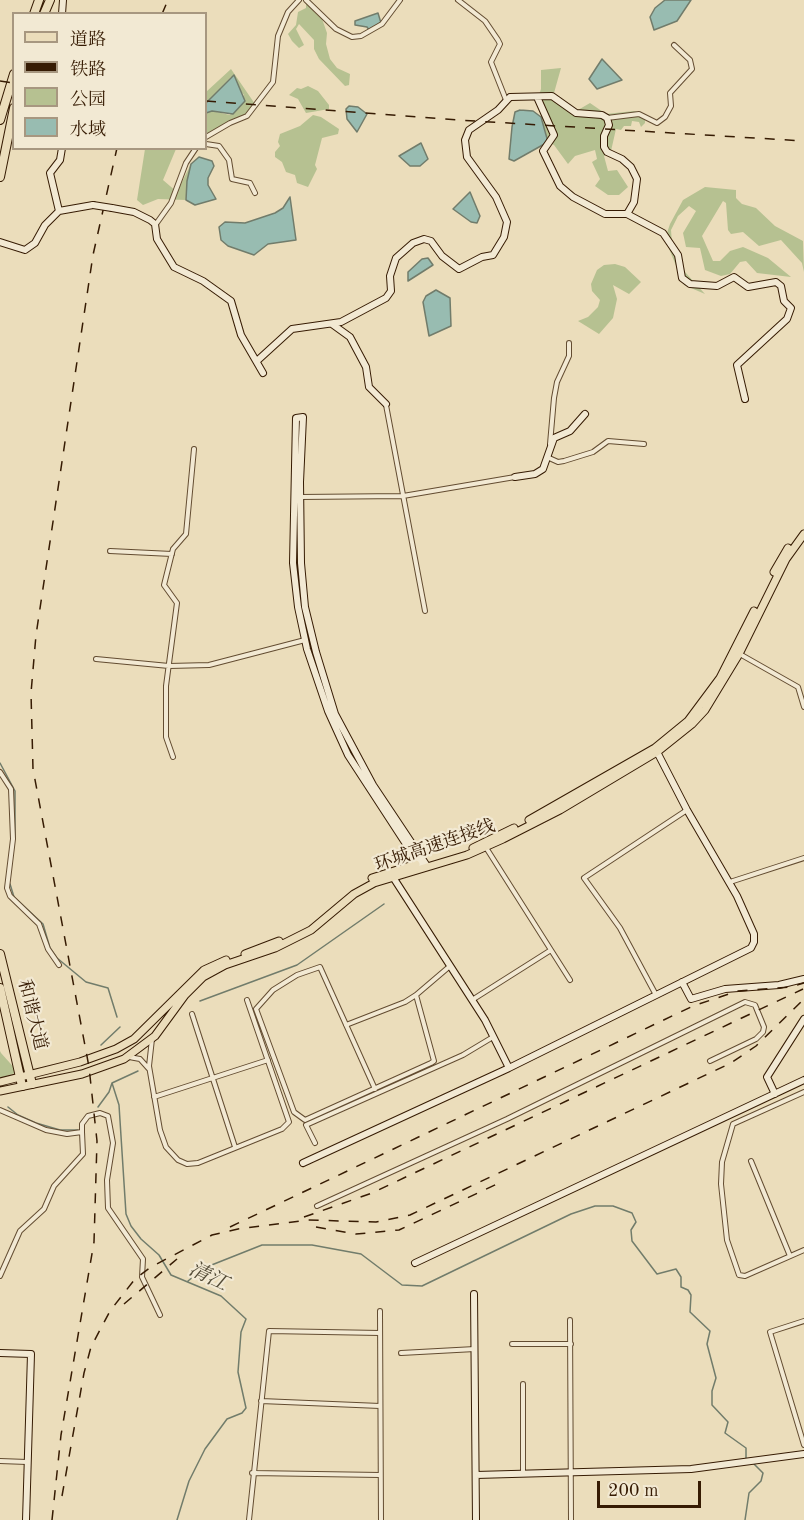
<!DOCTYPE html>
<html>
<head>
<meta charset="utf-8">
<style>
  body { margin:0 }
  #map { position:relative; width:804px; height:1520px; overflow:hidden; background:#ebddbb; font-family:"Old Standard TT","Noto Serif SC",serif }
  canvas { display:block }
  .legend { position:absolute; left:12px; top:12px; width:195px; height:138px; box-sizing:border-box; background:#f2e9d3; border:2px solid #a79780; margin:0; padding:8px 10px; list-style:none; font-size:18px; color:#361b03 }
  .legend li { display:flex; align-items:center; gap:12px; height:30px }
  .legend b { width:30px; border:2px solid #a79780 }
  .scale { position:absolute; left:597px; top:1481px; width:104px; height:27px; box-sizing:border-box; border:3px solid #361b03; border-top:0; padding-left:8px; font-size:18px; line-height:21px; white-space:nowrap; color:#361b03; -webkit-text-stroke:4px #f2e9d3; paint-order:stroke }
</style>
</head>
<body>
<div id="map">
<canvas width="804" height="1520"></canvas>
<ul class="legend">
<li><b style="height:8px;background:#ebddbb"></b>道路</li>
<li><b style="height:8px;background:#361b03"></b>铁路</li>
<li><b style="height:16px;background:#b6c191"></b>公园</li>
<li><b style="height:16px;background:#98bcb1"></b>水域</li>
</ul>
<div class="scale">200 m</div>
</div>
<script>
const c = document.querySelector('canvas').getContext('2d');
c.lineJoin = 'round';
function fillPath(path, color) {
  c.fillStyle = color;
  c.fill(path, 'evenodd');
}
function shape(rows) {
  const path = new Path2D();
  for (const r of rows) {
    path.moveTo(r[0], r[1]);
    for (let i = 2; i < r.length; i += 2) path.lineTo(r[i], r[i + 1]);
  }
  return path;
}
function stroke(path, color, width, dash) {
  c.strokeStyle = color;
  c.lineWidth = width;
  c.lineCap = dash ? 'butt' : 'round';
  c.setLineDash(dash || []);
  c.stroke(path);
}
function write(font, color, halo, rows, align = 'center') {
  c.font = font + ' "Old Standard TT","Noto Serif SC",serif';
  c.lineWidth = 4.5;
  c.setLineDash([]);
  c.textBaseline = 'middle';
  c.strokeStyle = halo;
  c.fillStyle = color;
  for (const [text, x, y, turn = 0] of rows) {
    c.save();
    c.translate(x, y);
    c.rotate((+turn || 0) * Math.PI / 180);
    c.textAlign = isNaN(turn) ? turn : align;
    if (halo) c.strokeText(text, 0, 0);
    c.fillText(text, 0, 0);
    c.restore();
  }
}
fillPath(shape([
  [306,0,321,16,327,33,326,44,330,59,337,68,350,74,349,85,345,86,319,59,314,49,314,40,299,24,296,29,304,45,299,48,292,41,288,34,296,25,298,12,306,8],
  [561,68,554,93,578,110,590,103,606,114,634,111,645,114,645,123,641,127,639,122,632,121,631,126,624,126,621,130,616,129,611,151,604,156,608,171,617,170,628,187,619,195,608,195,595,186,600,179,592,162,597,159,595,150,575,156,568,164,554,145,548,142,537,101,541,89,541,70],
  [231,69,255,104,246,114,206,134,206,113,212,111,230,115,244,95,236,86,235,78,231,77,206,103,206,92],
  [308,86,318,91,329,105,329,109,306,113,298,99,289,95,297,88,301,89],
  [313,115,321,117,339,129,338,134,322,138,315,165,317,169,308,187,297,183,295,175,286,172,282,162,275,157,275,152,280,146,278,142,280,134,300,126],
  [145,149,176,149,163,180,177,192,191,164,186,200,158,199,143,205,137,200],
  [705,187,736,190,736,198,742,204,756,208,775,226,803,241,804,272,802,263,781,240,759,246,743,232,731,234,728,230,726,203,723,201,702,236,713,261,720,261,730,251,743,247,768,258,791,277,757,273,746,261,740,262,730,274,721,276,705,270,700,248,686,247,683,233,696,211,689,206,678,216,671,230,672,243,685,272,705,294,684,285,665,239,670,224,683,200],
  [615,264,625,267,641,282,629,294,613,285,617,299,613,318,599,334,578,321,588,317,598,307,600,300,592,291,591,284,597,270,604,265],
  [0,1051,1,1053,18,1072,0,1078]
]), '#b6c191');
const water = shape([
  [665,0,691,0,677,21,654,30,650,17,655,8,665,0],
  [378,13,381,23,369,30,367,27,355,25,355,21,378,13],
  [602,59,622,80,597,89,589,79,602,59],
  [234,75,245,101,233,114,212,111,206,113,206,103,234,75],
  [349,106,358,107,367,114,357,132,347,119,346,109,349,106],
  [520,110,533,111,541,117,548,142,514,161,509,159,512,127,515,112,520,110],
  [421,143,428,159,420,166,410,166,399,156,421,143],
  [199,157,212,161,214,166,208,178,208,185,216,199,195,205,186,200,187,181,191,164,199,157],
  [470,192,480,216,477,223,471,222,453,209,470,192],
  [290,197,296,240,268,244,254,255,228,246,221,240,219,227,225,222,245,223,275,213,283,208,290,197],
  [428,258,433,265,408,281,408,272,422,259,428,258],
  [436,290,450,298,451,326,429,336,423,302,426,296,436,290]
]);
fillPath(water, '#98bcb1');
stroke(water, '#717c6b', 1.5);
stroke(shape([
  [0,763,15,791,15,838],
  [10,884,14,897,43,924,50,948,57,958,86,982,108,988,117,1017],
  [200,1001,297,965,384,904],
  [101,1045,120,1027],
  [112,1083,119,1105,126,1214,131,1226,141,1239,159,1255,171,1275,221,1296,246,1319,241,1332,238,1372,246,1408,242,1413,227,1419,205,1449,189,1481,177,1520],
  [8,1107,18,1115,36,1123,60,1130,78,1130],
  [98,1107,109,1092,112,1083,138,1071],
  [188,1281,204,1268,262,1245,312,1245,361,1254,402,1285,422,1286,571,1214,595,1206,613,1206,632,1213,636,1222,631,1230,632,1241,657,1274,676,1269,681,1277,681,1287,688,1290,691,1295,690,1312,710,1331,707,1344,716,1378,712,1391,712,1405,728,1422,725,1433,746,1448,746,1458],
  [745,1520,749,1493,761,1481,763,1473,754,1464]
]), '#717c6b', 1.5);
const street = shape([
  [306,0,336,29,352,37,361,36,382,24,400,0],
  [458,0,485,21,498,40,500,44,491,62,506,100],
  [607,118,639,114,657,123,665,117,671,106,670,93,692,69,690,60,674,45],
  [206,137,230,123,247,116,273,82,278,36,288,12,299,0],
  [206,144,219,146,229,160,232,179,250,183,255,193],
  [156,224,171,203,186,163,196,148],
  [386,405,425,611],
  [550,444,554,398,557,382,569,356,569,343],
  [547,457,558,462,564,461,593,452,608,441,644,444],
  [300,497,403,496,515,477],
  [110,551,172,554],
  [738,653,798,687,804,707],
  [96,659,169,666,209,665,305,640],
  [173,757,166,737,166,686,177,603,164,585,173,549,186,534,194,449],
  [0,772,11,789,13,839,7,888,10,896,39,924,48,949,59,965],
  [485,846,570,980],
  [730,882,804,858],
  [656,995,620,928,584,878,687,810],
  [472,1000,551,950],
  [192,1014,235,1147],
  [346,1025,405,1002,416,995],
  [152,1039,149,1066,160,1130,166,1147,178,1160,187,1164,198,1163,282,1129,289,1122,247,1000],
  [129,1057,140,1059,149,1069],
  [375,1089,320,967,297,975,273,990,256,1009,294,1112,305,1120,431,1063,434,1061,416,995,450,966],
  [804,1092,733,1124,722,1162,721,1184,727,1240,739,1275,745,1276,804,1250],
  [154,1097,268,1060],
  [0,1110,46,1130,67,1134,82,1132,82,1124,88,1116,100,1113,108,1116,113,1143,107,1180,108,1208,143,1259,142,1277,160,1315],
  [315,1143,306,1125,463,1055,493,1037],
  [751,1161,790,1256],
  [317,1206,507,1119,745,1002,755,1005,764,1027,763,1032,756,1039,710,1061],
  [0,1276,20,1231,44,1209,54,1186,83,1154,82,1132],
  [380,1311,381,1520],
  [570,1320,571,1520],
  [804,1321,770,1332,804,1445],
  [512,1344,571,1344],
  [401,1353,475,1349],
  [523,1384,523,1473],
  [261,1401,380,1406],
  [0,1461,27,1462],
  [252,1473,380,1475],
  [249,1520,269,1331,380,1333]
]);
const secondary = shape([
  [62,14,63,0],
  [112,208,134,212,150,220,155,224,157,239,174,267,203,281,231,301,241,335,263,373],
  [59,211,50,173,60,160,62,148],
  [627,214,663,233,678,255,682,278,690,284,717,286,734,277,748,287,776,282,781,286,784,301,791,308,787,319,737,365,745,399],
  [0,242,25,250,35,243,45,225,59,211,93,205],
  [332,324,350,337,366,367,369,387,386,404],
  [258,360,292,329,341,322,386,298,391,291,390,276,396,258,413,243,424,239,431,241,442,256,459,269,482,257,493,255,504,237,507,222,496,197,467,157,465,140,469,130,498,110,510,97,552,96,576,113,602,115,607,118,609,125,604,136,604,147,607,152,622,159,631,167,637,179,634,202,627,214,605,214,573,197,560,186,543,151,554,135,537,97],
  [515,477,535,474,543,469,554,438,570,431,585,414],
  [421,867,348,755,328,711,307,649,298,607,293,563,296,418,303,417,300,482,301,563,305,607,316,652,335,714,373,785,427,866],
  [391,874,485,1020,509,1068],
  [682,982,691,999,725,989,779,985,804,979],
  [775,1094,767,1077,804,1019],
  [303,1163,509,1068,751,948,754,942,754,934,737,896,687,810,655,748],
  [415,1263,804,1080],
  [474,1294,476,1520],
  [0,1353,31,1354,26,1520],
  [476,1475,691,1469,804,1454]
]);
const primary = shape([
  [774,572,788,548],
  [529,820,655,748,688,721,720,678,754,611],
  [473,848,514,828],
  [372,878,416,864],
  [245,954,279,941],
  [0,1082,80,1062,116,1049,134,1039,204,970,226,960],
  [0,1091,82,1074,124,1059,155,1036,185,995,203,977,225,965,275,948,311,930,354,894,374,883,467,855,503,839,560,810,657,752,692,724,705,710,739,654,786,559,804,534]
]);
const highway = shape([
  [34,14,39,0],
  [44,14,50,0],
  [0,120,14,74],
  [0,177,14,108],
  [0,954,32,1084],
  [0,988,22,1086]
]);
stroke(street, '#634c31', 6);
stroke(secondary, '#361b03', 8);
stroke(primary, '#361b03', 9);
stroke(highway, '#361b03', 10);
stroke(street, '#f2e9d3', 4);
stroke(secondary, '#f2e9d3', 6);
stroke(primary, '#ebddbb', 7);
stroke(highway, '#ebddbb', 8);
stroke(shape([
  [162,14,168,0],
  [0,81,14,83],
  [206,101,458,120,804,141],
  [304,1217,372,1193,803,989],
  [230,1227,693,1006,738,991,791,987,804,983],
  [316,1227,356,1234,399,1230,499,1183],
  [124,1304,177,1259],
  [62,1496,84,1373,91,1347,110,1311,135,1279,151,1267,212,1235,238,1229,308,1220,376,1222,410,1215,731,1063,756,1046,804,999],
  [52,1520,61,1435,94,1242,97,1141,89,1067,33,769,31,693,36,635,93,255,117,148]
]), '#361b03', 1.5, [10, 10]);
const secondaryBridge = shape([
  [93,205,112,208]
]);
stroke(secondaryBridge, '#361b03', 8, []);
stroke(secondaryBridge, '#f2e9d3', 6);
write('18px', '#361b03', '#f2e9d3', [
  ["环城高速连接线",435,846,-19],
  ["和谐大道",32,1015,76]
]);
write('italic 20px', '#534b37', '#f2e9d3', [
  ["清江",208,1277,26]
]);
</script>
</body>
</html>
